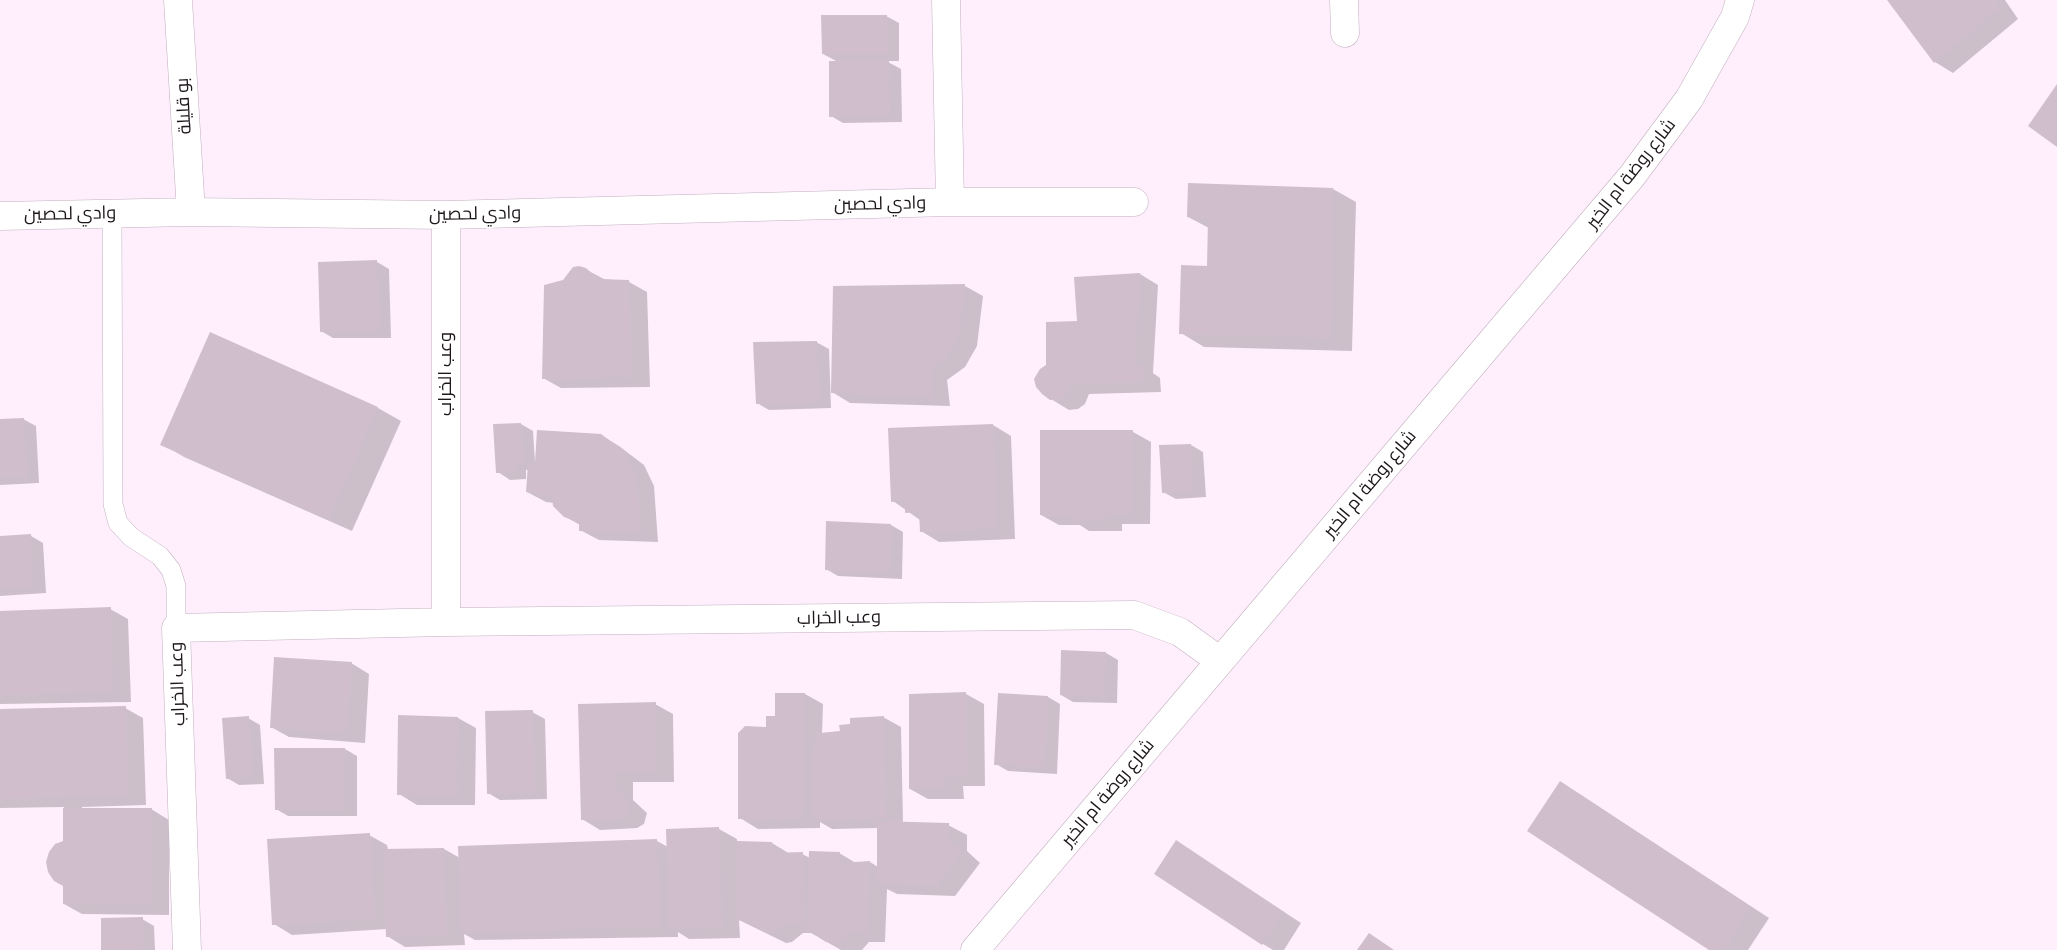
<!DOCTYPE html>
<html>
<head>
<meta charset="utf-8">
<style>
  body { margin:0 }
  canvas { display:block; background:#ffeffc }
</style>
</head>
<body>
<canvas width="2057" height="950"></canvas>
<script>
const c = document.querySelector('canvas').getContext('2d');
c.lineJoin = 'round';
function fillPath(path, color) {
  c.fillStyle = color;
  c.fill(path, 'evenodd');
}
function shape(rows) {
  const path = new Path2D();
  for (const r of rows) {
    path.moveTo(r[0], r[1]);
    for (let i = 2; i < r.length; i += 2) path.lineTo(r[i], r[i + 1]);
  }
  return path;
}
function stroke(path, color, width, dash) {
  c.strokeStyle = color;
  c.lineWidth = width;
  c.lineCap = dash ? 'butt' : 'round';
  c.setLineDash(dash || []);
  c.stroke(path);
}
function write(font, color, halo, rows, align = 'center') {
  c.font = font + ' "PT Sans Narrow",Cairo,sans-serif';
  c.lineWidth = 4;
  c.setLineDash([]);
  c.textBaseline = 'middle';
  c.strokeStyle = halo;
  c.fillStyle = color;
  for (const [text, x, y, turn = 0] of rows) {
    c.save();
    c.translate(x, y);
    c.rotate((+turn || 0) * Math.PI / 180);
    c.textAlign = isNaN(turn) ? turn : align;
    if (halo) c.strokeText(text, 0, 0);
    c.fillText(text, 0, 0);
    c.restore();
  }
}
fillPath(shape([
  [1888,0,2005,0,2018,19,1953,73,1935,62],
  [886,16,899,23,899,61,886,61,901,69,902,122,843,123,831,116,838,62,823,54],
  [1333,189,1356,202,1352,351,1204,347,1181,333,1208,267,1209,228,1188,217],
  [377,262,389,269,391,338,333,338,321,331],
  [585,269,604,279,629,282,647,292,650,387,561,388,543,378,564,281],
  [1140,274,1158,285,1153,373,1160,378,1161,392,1089,394,1085,404,1078,409,1069,410,1051,399,1047,366,1078,322],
  [965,286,983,296,977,346,965,367,947,380,950,406,850,403,832,392],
  [816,342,829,349,831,408,769,410,757,403],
  [378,408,401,421,352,531,184,457,162,444],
  [23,419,36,426,39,483,0,485,0,421],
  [521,424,533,431,535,463,601,435,619,446,644,465,654,486,658,542,599,540,580,530,580,525,564,516,554,503,546,502,527,492,529,470,526,470,526,479,510,480,498,472],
  [993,425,1011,436,1015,539,939,542,921,531,920,520,893,501],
  [1133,432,1151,442,1150,524,1122,524,1122,531,1089,531,1080,525,1059,525,1041,515],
  [1191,445,1203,452,1206,497,1176,499,1163,492,1161,447],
  [891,525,903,532,902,579,838,576,826,569],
  [31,536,43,543,46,593,0,596,0,537],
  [110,609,128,619,131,702,0,704,0,612],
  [1106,653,1118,660,1117,703,1073,702,1061,695],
  [351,663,369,674,365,743,289,737,271,727],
  [805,694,823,704,822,734,841,732,883,717,901,727,903,823,948,825,967,835,967,851,980,863,955,896,897,894,887,889,885,942,869,942,862,950,841,950,811,933,803,933,792,942,786,943,739,920,740,938,689,939,678,932,678,937,475,940,464,934,465,945,405,947,387,936,387,929,292,935,274,924,369,835,387,845,388,850,444,849,460,858,657,841,668,847,719,829,737,839,737,842,772,843,790,854,802,854,810,858,839,853,856,863,870,862,878,867,878,828,832,829,820,822,820,828,758,829,740,818,767,728],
  [966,694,984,704,985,786,963,786,964,799,928,799,910,789],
  [1048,697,1060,704,1057,774,1008,771,996,764],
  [655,704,673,714,674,782,633,782,633,800,647,813,644,824,637,828,600,830,582,819],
  [125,708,143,718,146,805,82,807,82,809,151,809,169,820,169,915,82,914,64,904,64,807,0,808,0,711],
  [532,712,545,719,547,799,500,800,488,793],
  [248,718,260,725,264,784,239,785,227,778],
  [458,718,476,728,475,805,417,805,399,794],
  [345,749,357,756,357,816,288,816,276,809],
  [1578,793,1769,918,1748,950,1711,950],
  [1177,842,1301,923,1284,950,1273,950,1263,944,1156,873],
  [142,919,154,926,155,950,102,950]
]), '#0003');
fillPath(shape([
  [1887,0,1995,0,2000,8,1934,63],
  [821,15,887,15,888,54,822,54],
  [829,61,889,61,890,116,829,117],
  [2057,84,2057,147,2028,126],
  [1188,183,1333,188,1330,338,1179,334,1181,265,1207,266,1208,218,1187,217],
  [377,260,379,331,320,332,318,262],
  [579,266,586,268,598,279,629,280,632,377,542,379,544,285,563,280,573,267],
  [1140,273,1135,366,1143,366,1143,382,1071,384,1067,394,1060,399,1050,400,1042,394,1036,387,1034,379,1040,369,1046,365,1046,322,1077,321,1074,277],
  [965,284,959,336,946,357,930,370,933,397,831,393,833,286],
  [210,332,378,407,329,519,160,445],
  [817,341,819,402,756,404,753,342],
  [24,418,27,477,0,478,0,419],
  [521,423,523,463,514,464,515,473,496,473,493,424],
  [993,424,997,529,920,532,919,512,905,513,905,501,891,502,888,428],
  [537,430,601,434,626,453,636,475,641,533,579,531,579,522,564,517,553,506,552,496,526,492,528,463,535,462],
  [1040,430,1133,430,1132,514,1104,514,1105,521,1070,521,1070,516,1040,515],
  [1191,444,1194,491,1162,493,1159,445],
  [826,521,891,524,890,573,825,570],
  [31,534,34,587,0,589,0,536],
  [111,607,113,692,0,695,0,611],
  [1061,650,1106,652,1105,697,1060,695],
  [274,657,352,662,347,733,270,728],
  [966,692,967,776,945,777,946,789,909,789,909,694],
  [775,693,805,693,802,818,738,819,738,733,745,726,766,727,766,716,775,716],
  [998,693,1048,696,1045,767,994,765],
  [656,702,656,772,616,772,615,788,627,797,629,801,629,809,626,814,619,819,581,820,578,704],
  [126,706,128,795,0,799,0,709],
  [533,710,535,793,487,794,485,711],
  [398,715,458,717,457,796,397,795],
  [249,716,252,777,226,779,222,718],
  [884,716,886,818,812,819,814,740,817,736,820,733,840,731,839,725,850,724,850,718],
  [274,748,345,748,345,810,275,810],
  [1560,781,1751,907,1724,950,1709,950,1527,831],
  [63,808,152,808,152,905,63,904,63,886,54,881,48,872,46,862,49,852,55,844,63,841],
  [877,821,949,823,949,840,962,851,937,886,877,884],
  [719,827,722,928,669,929,666,829],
  [370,833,375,919,272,925,267,839],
  [657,839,660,927,461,933,458,846],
  [1176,840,1284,912,1262,945,1154,874],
  [737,841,772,842,774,853,803,852,804,924,784,923,774,932,767,933,760,930,751,922,737,920],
  [444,848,447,936,386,937,383,849],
  [809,851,840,852,840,863,870,861,868,933,850,932,844,940,837,943,826,942,820,938,817,932,806,932],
  [143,917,143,950,101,950,101,918],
  [1369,933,1394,950,1357,950]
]), '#d0becd');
const service = shape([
  [112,214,113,504,118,523,131,537,160,556,171,570,176,586,176,628]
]);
const minor = shape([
  [178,0,191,212],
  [946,0,950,202],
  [1344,0,1345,33],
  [446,215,446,622],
  [0,216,191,212,446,215,950,202,1134,202],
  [187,950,176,628,446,622,1134,615,1180,632,1220,661],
  [975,950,1632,176,1689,99,1735,17,1740,0]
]);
stroke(service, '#c1aebe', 20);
stroke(minor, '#c1aebe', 29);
stroke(service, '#fff', 19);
stroke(minor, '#fff', 28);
write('18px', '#1d171c', '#fff', [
  ["بو قليلة",184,106,-93],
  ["شارع روضة ام الخير",1631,174,-52],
  ["وادي لحصين",880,204,-1],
  ["وادي لحصين",70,214,-1],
  ["وادي لحصين",475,214,-1],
  ["وعب الخراب",446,374,-90],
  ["شارع روضة ام الخير",1370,484,-50],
  ["وعب الخراب",839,618,-1],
  ["وعب الخراب",178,684,-92],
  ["شارع روضة ام الخير",1108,793,-50]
]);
</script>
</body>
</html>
